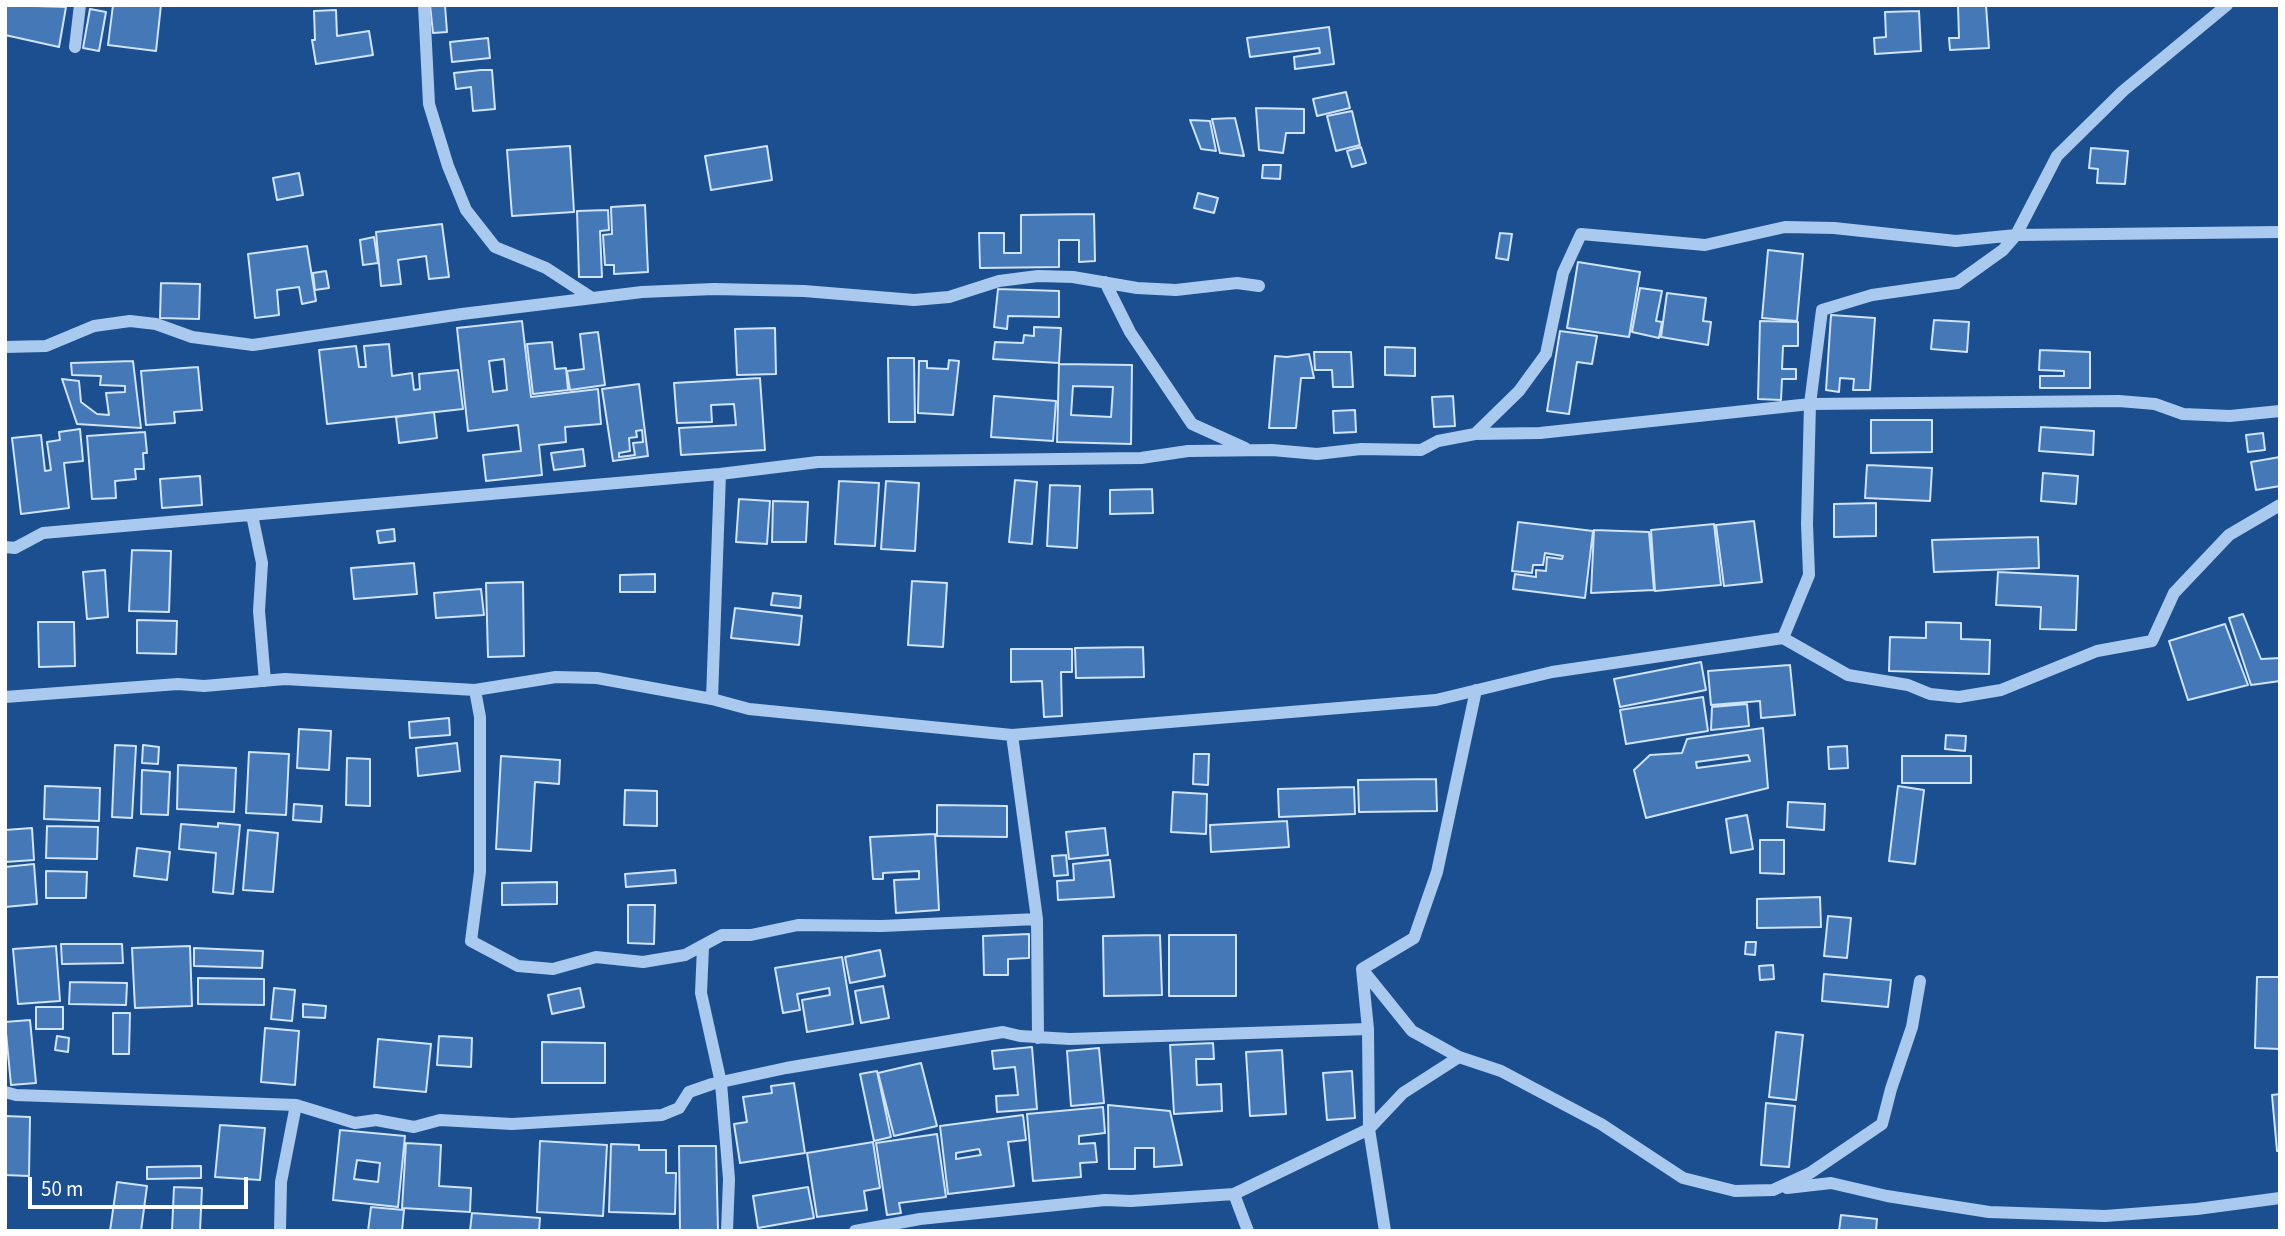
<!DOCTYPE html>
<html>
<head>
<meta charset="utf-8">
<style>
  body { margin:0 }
  #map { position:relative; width:2285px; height:1236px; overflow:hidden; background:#1b4f8f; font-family:"Source Sans 3",sans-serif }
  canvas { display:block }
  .frame { position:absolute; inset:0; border:7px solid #fff; pointer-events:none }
  .scale { position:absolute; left:28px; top:1177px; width:220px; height:32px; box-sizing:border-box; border:4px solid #fff; border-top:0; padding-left:9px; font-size:21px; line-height:24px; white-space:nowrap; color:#fff; -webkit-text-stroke:5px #1b4f8f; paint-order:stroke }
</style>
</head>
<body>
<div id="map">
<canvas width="2285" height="1236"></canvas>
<div class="frame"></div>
<div class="scale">50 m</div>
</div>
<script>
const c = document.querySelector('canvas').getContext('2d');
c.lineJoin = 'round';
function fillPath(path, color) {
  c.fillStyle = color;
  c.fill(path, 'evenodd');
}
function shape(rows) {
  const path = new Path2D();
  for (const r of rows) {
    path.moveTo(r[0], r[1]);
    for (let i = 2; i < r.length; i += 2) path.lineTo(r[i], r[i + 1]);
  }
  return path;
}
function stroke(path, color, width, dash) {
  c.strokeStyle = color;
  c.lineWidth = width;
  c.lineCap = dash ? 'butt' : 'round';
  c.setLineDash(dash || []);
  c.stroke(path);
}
const building = shape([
  [5,5,66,7,59,47,5,35,5,5],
  [113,5,161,5,156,51,108,45,113,5],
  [430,5,445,5,447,32,433,33,430,5],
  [1958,5,1986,5,1989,48,1950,50,1949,38,1959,38,1958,5],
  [90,9,106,12,99,51,83,48,90,9],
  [336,10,337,36,369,31,373,55,316,64,312,40,315,40,314,11,336,10],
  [1919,11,1921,51,1875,54,1874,38,1886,37,1885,12,1919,11],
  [1329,27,1334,64,1295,69,1294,57,1320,53,1319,48,1250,57,1247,38,1329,27],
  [488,38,490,58,452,62,450,42,488,38],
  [481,70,492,70,495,109,473,111,471,87,456,89,454,73,481,70],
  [1346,92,1350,108,1317,116,1313,99,1346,92],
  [1256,108,1304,109,1304,133,1286,133,1283,153,1259,150,1256,108],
  [1352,111,1360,145,1336,151,1327,116,1352,111],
  [1235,118,1244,156,1220,153,1212,119,1235,118],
  [1190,120,1210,121,1216,151,1201,149,1190,120],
  [570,146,574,212,512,216,507,150,570,146],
  [767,146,772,180,711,190,705,156,767,146],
  [1361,147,1366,163,1352,167,1347,151,1361,147],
  [2091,148,2128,151,2125,184,2097,183,2098,169,2089,168,2091,148],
  [1263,165,1281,165,1280,179,1262,178,1263,165],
  [299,173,303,195,277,200,273,178,299,173],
  [1198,193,1218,198,1214,213,1194,208,1198,193],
  [645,205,648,272,614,274,614,265,605,265,603,235,612,234,611,207,645,205],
  [608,210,609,230,600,231,602,277,579,277,577,211,608,210],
  [1094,214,1095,261,1079,262,1079,240,1059,240,1059,267,980,268,979,233,1004,233,1004,253,1021,253,1021,215,1094,214],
  [442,224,449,277,429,279,426,256,398,260,401,284,381,286,376,232,442,224],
  [1500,233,1512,234,1508,260,1496,258,1500,233],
  [374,237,378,263,363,265,360,240,374,237],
  [307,246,316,301,302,304,299,287,277,290,279,315,255,318,248,254,307,246],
  [1768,250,1803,254,1797,321,1762,318,1768,250],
  [1578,262,1640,272,1629,337,1567,328,1578,262],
  [326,271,329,288,315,290,313,273,326,271],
  [161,283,200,284,199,319,160,318,161,283],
  [1640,288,1662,291,1656,321,1662,322,1659,338,1632,332,1640,288],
  [998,289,1059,291,1059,317,1008,316,1007,329,994,327,998,289],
  [1667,293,1706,298,1703,321,1711,322,1708,345,1661,337,1667,293],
  [1831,315,1875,318,1870,390,1853,390,1854,379,1840,378,1839,392,1826,390,1831,315],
  [1934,320,1969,322,1967,352,1931,349,1934,320],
  [522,321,531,397,598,389,601,424,565,427,566,442,539,445,542,475,486,481,483,455,521,451,518,425,468,431,457,328,522,321],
  [504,359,507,390,493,392,489,361,504,359],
  [1760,321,1798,322,1798,346,1783,346,1782,369,1796,369,1796,379,1782,379,1781,400,1758,399,1760,321],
  [1034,327,1061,328,1059,363,993,359,995,342,1023,343,1024,335,1034,336,1034,327],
  [775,328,776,374,737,375,735,329,775,328],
  [1560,331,1597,336,1592,364,1577,362,1569,414,1547,411,1560,331],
  [598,332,605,385,570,390,567,371,584,369,580,334,598,332],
  [552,342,555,369,566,368,568,390,533,394,527,344,552,342],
  [389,344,392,376,412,373,414,390,420,389,419,374,458,370,463,409,327,424,319,350,356,346,359,367,366,367,364,346,389,344],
  [1385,347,1415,348,1415,376,1385,375,1385,347],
  [2040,350,2090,352,2090,388,2040,388,2040,376,2064,376,2064,371,2039,370,2040,350],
  [1314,352,1351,352,1353,387,1333,387,1332,370,1315,370,1314,352],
  [1309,354,1314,378,1301,378,1296,428,1269,428,1275,356,1287,357,1309,354],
  [888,358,914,358,915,422,889,422,888,358],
  [949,360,959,361,953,415,918,413,919,361,927,361,927,368,948,369,949,360],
  [133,361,141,428,77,424,62,379,79,381,81,402,97,414,109,415,106,393,125,392,125,386,100,385,101,376,72,375,71,363,133,361],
  [1059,364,1132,365,1131,444,1057,442,1059,364],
  [1073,386,1113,387,1111,417,1071,415,1073,386],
  [198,367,202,410,174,412,175,423,146,425,141,371,198,367],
  [760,378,765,450,681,455,679,428,736,425,734,404,711,405,712,422,677,423,674,383,760,378],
  [639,384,648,456,613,461,602,389,639,384],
  [642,430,643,442,633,443,635,455,619,457,619,453,630,451,629,438,637,437,636,431,642,430],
  [994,396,1056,401,1053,441,991,437,994,396],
  [1453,396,1455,426,1434,427,1432,397,1453,396],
  [1355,410,1356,432,1334,433,1333,411,1355,410],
  [434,412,437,438,399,443,396,417,434,412],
  [1871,420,1932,420,1932,452,1871,453,1871,420],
  [2041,427,2094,431,2093,455,2039,451,2041,427],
  [80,429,83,461,64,463,69,508,21,514,12,438,41,435,45,471,51,470,47,442,60,440,59,432,80,429],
  [145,432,147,453,143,453,144,469,135,469,136,479,115,481,116,498,92,499,87,436,145,432],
  [2263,433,2265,450,2248,452,2246,435,2263,433],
  [583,449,585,466,554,470,551,453,583,449],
  [2280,457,2280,486,2256,490,2251,462,2280,457],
  [1867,465,1932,468,1930,501,1865,498,1867,465],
  [2043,473,2078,476,2076,504,2041,501,2043,473],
  [200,476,202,505,162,508,160,479,200,476],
  [1015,480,1037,482,1032,544,1009,542,1015,480],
  [839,481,879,483,875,546,835,544,839,481],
  [886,481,919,483,915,551,881,549,886,481],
  [1050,485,1080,486,1077,548,1047,546,1050,485],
  [1152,489,1153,513,1110,514,1110,490,1152,489],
  [739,499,770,501,767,544,736,542,739,499],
  [773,501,808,502,806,542,772,542,773,501],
  [1876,503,1876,536,1834,537,1834,504,1876,503],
  [1754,521,1762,582,1724,586,1716,525,1754,521],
  [1518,522,1593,531,1585,598,1513,589,1515,574,1536,577,1536,570,1546,571,1547,557,1562,559,1563,556,1545,553,1543,565,1533,565,1532,573,1512,571,1518,522],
  [1714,524,1721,585,1655,591,1651,530,1714,524],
  [394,529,395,541,379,543,377,531,394,529],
  [1594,530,1649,532,1654,590,1591,593,1594,530],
  [2038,537,2039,568,1934,572,1932,540,2038,537],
  [132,550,171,551,169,612,129,611,132,550],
  [414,563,417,594,354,599,351,568,414,563],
  [105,570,108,617,87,619,83,572,105,570],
  [1998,572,2078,576,2076,630,2040,629,2041,607,1996,605,1998,572],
  [655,574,655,592,620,592,620,575,655,574],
  [912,581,947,583,943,647,908,645,912,581],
  [523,582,524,656,488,657,486,583,523,582],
  [481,589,484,615,436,618,434,593,481,589],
  [773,593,801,596,800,608,771,605,773,593],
  [735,608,802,616,799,645,731,638,735,608],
  [2243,614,2261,659,2280,658,2280,681,2251,685,2229,618,2243,614],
  [137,620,177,621,176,654,137,653,137,620],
  [38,622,74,622,75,666,39,667,38,622],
  [1926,622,1961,623,1961,639,1990,640,1989,674,1889,671,1890,637,1926,638,1926,622],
  [2225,624,2248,685,2188,700,2169,641,2225,624],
  [1143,647,1144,677,1076,678,1075,648,1143,647],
  [1011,649,1072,649,1072,672,1061,672,1062,716,1044,717,1042,681,1011,682,1011,649],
  [1701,662,1706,690,1620,707,1614,679,1701,662],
  [1790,665,1795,715,1761,718,1760,701,1711,705,1708,671,1790,665],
  [1703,697,1708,731,1626,744,1620,710,1703,697],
  [1747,704,1749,726,1711,730,1712,707,1747,704],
  [449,718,450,735,410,738,409,722,449,718],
  [1763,728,1768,788,1646,818,1634,770,1650,755,1682,753,1687,739,1763,728],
  [1748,755,1750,761,1697,768,1696,762,1748,755],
  [299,729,331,731,329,770,297,768,299,729],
  [1946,735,1966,736,1965,751,1945,749,1946,735],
  [457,743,460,771,418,776,416,748,457,743],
  [115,745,136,746,132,818,112,817,115,745],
  [143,745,159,747,158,764,142,763,143,745],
  [1847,746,1848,768,1829,769,1828,747,1847,746],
  [249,752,289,754,286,815,246,813,249,752],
  [1194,754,1209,754,1208,785,1193,784,1194,754],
  [501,756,560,760,559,784,535,782,531,851,496,849,501,756],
  [1902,756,1971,756,1971,783,1902,783,1902,756],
  [347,758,370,759,370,806,346,805,347,758],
  [178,765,236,768,234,812,177,809,178,765],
  [142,770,170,772,168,815,141,814,142,770],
  [1436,779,1437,811,1359,812,1358,780,1436,779],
  [45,786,100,788,99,821,44,819,45,786],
  [1898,786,1924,790,1915,864,1889,861,1898,786],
  [1354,787,1355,814,1279,817,1278,789,1354,787],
  [625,790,657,791,657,826,624,825,625,790],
  [1173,792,1207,794,1206,834,1171,832,1173,792],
  [1788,802,1825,804,1824,830,1787,827,1788,802],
  [294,804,322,806,321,822,293,820,294,804],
  [937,805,1007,806,1007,837,937,836,937,805],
  [1747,815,1753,849,1731,853,1726,819,1747,815],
  [1287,821,1289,847,1211,852,1210,825,1287,821],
  [218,823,240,825,233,894,213,892,216,853,179,849,181,824,218,827,218,823],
  [47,826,98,827,97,859,46,858,47,826],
  [32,828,34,860,5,862,5,830,32,828],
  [1105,828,1108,855,1069,859,1066,832,1105,828],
  [248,830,278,833,273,892,243,890,248,830],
  [935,834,939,910,896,913,894,880,919,879,919,871,883,873,883,879,873,879,870,837,935,834],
  [1760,840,1784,840,1784,874,1760,873,1760,840],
  [137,848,170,852,167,880,134,876,137,848],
  [1066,855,1068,875,1054,876,1052,856,1066,855],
  [1110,860,1114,897,1058,900,1057,881,1074,880,1073,864,1110,860],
  [34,864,37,904,5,907,5,867,34,864],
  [675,870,676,883,626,887,625,874,675,870],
  [46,871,87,872,86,898,46,898,46,871],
  [557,882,557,904,502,905,502,883,557,882],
  [1820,897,1821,927,1757,928,1757,899,1820,897],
  [628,905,655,905,654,944,628,943,628,905],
  [1828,916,1851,918,1847,958,1824,956,1828,916],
  [1029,934,1029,958,1008,959,1008,975,984,975,983,936,1029,934],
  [1160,935,1162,995,1104,996,1103,936,1160,935],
  [1169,935,1236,935,1236,996,1169,996,1169,935],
  [1746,942,1756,942,1755,955,1745,954,1746,942],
  [61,944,122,944,123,963,62,964,61,944],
  [56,946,60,1001,18,1004,13,949,56,946],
  [190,946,192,1006,135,1008,132,948,190,946],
  [194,948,263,951,262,968,194,966,194,948],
  [880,950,885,976,850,983,845,957,880,950],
  [842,957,853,1024,807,1032,802,1000,830,995,829,988,797,994,800,1010,783,1013,775,968,842,957],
  [1773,965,1774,979,1760,980,1759,966,1773,965],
  [1824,974,1891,980,1888,1007,1822,1001,1824,974],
  [2257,977,2280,977,2280,1049,2255,1048,2257,977],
  [198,978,264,979,264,1005,198,1004,198,978],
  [70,982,127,983,126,1005,69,1004,70,982],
  [883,986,889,1018,861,1023,855,991,883,986],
  [274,988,295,990,292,1021,271,1019,274,988],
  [580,988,584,1007,552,1014,548,995,580,988],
  [303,1004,326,1006,325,1018,303,1017,303,1004],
  [36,1007,63,1007,63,1029,36,1029,36,1007],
  [113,1013,130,1013,129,1054,113,1054,113,1013],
  [30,1020,36,1083,11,1085,5,1022,30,1020],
  [265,1028,299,1031,295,1085,261,1082,265,1028],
  [1776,1032,1803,1035,1796,1100,1769,1097,1776,1032],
  [57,1036,69,1038,68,1052,55,1050,57,1036],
  [439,1036,472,1038,471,1067,437,1065,439,1036],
  [378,1039,431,1044,426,1092,374,1087,378,1039],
  [542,1042,605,1043,605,1083,542,1083,542,1042],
  [1213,1043,1214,1059,1196,1059,1197,1085,1221,1084,1222,1111,1174,1114,1170,1045,1213,1043],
  [1032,1047,1037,1109,997,1112,996,1096,1018,1095,1015,1067,994,1069,992,1051,1032,1047],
  [1099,1048,1104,1103,1071,1106,1067,1051,1099,1048],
  [1282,1050,1286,1114,1250,1116,1246,1052,1282,1050],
  [921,1063,937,1126,894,1136,878,1073,921,1063],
  [877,1071,891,1137,874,1141,860,1074,877,1071],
  [1352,1071,1355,1118,1327,1120,1323,1073,1352,1071],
  [794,1083,805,1153,740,1163,734,1124,747,1122,743,1097,772,1093,771,1086,794,1083],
  [2280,1094,2280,1151,2277,1151,2272,1095,2280,1094],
  [1766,1103,1795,1106,1789,1167,1761,1165,1766,1103],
  [1108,1105,1170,1111,1182,1165,1154,1167,1154,1148,1135,1148,1135,1169,1109,1169,1108,1105],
  [1103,1107,1105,1133,1079,1136,1079,1144,1095,1143,1097,1162,1080,1163,1081,1177,1033,1181,1027,1114,1103,1107],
  [1023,1115,1026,1140,1008,1142,1014,1186,948,1194,940,1126,1023,1115],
  [979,1149,981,1155,956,1159,956,1153,979,1149],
  [5,1116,30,1117,29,1176,5,1175,5,1116],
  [220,1125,265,1128,260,1180,215,1177,220,1125],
  [340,1130,405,1136,398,1207,333,1200,340,1130],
  [357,1160,380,1163,378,1182,354,1179,357,1160],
  [937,1134,946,1197,899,1203,901,1213,887,1215,876,1143,937,1134],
  [540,1141,607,1145,603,1216,537,1212,540,1141],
  [873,1142,880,1188,864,1191,867,1210,817,1217,807,1153,873,1142],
  [406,1143,441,1145,439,1186,471,1188,470,1212,402,1208,406,1143],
  [611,1144,639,1145,639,1150,666,1150,666,1173,676,1173,675,1214,609,1212,611,1144],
  [679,1146,716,1146,718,1231,680,1231,679,1146],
  [201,1166,201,1178,147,1179,147,1167,201,1166],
  [117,1182,147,1186,141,1231,110,1231,117,1182],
  [174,1187,202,1188,200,1231,172,1231,174,1187],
  [808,1187,814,1218,758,1228,753,1196,808,1187],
  [371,1207,404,1210,402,1231,368,1231,371,1207],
  [472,1213,540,1218,539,1231,470,1231,472,1213],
  [1841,1215,1877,1219,1876,1231,1839,1231,1841,1215]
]);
fillPath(building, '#4478b7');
stroke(building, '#cfe3fa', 2);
stroke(shape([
  [424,5,429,104,448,166,466,210,495,247,546,268,592,298],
  [75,47,80,5],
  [1105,282,1130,332,1192,424,1245,448],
  [5,347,46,346,94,326,130,321,156,324,192,337,253,345,462,314,642,292,714,289,804,291,914,300,949,297,999,281,1038,276,1073,277,1137,288,1176,290,1237,283,1259,286],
  [1475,434,1519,391,1546,354,1563,273,1581,234,1705,245,1785,227,1834,228,1956,241,2016,235,2280,232],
  [252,515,262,563,259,611,265,681],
  [5,547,15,548,43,533,720,474,818,462,1141,458,1188,451,1272,450,1317,454,1361,449,1421,450,1438,441,1475,434,1540,433,1810,404,2119,401,2155,404,2183,414,2230,416,2280,411],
  [1783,638,1809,575,1807,524,1810,404,1822,310,1872,295,1957,283,2003,250,2016,235,2057,156,2123,91,2227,5],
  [475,690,480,717,480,872,471,941,518,966,553,969,596,957,643,962,685,955,722,935,751,935,798,925,882,926,1037,919],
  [5,697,178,684,204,686,285,679,475,690,556,677,597,678,712,699,749,709,1012,735,1436,700,1552,672,1783,638,1848,675,1908,685,1930,694,1959,697,2001,690,2097,651,2152,641,2174,593,2229,535,2280,505],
  [712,699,720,474],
  [1012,735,1037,919,1038,1038],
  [703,947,701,993,721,1083,729,1179,727,1231],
  [1362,969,1412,1031,1459,1057,1403,1093,1369,1129,1385,1231],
  [1459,1057,1501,1071,1601,1124,1683,1178,1735,1191,1773,1190,1810,1173,1882,1124,1891,1089,1912,1027,1920,981],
  [5,1092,16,1095,296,1105,355,1123,376,1120,414,1127,440,1120,512,1124,662,1115,679,1108,689,1092,712,1084,786,1068,1003,1032,1020,1036,1070,1039,1368,1029],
  [1787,1188,1831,1183,1887,1196,1989,1212,2105,1216,2197,1209,2280,1198],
  [1234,1194,1248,1231],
  [280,1231,281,1182,296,1105],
  [855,1231,920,1219,1105,1200,1131,1201,1234,1194,1369,1129,1368,1029,1362,969,1414,938,1437,872,1476,690]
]), '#a9c9ee', 12);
</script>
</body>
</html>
